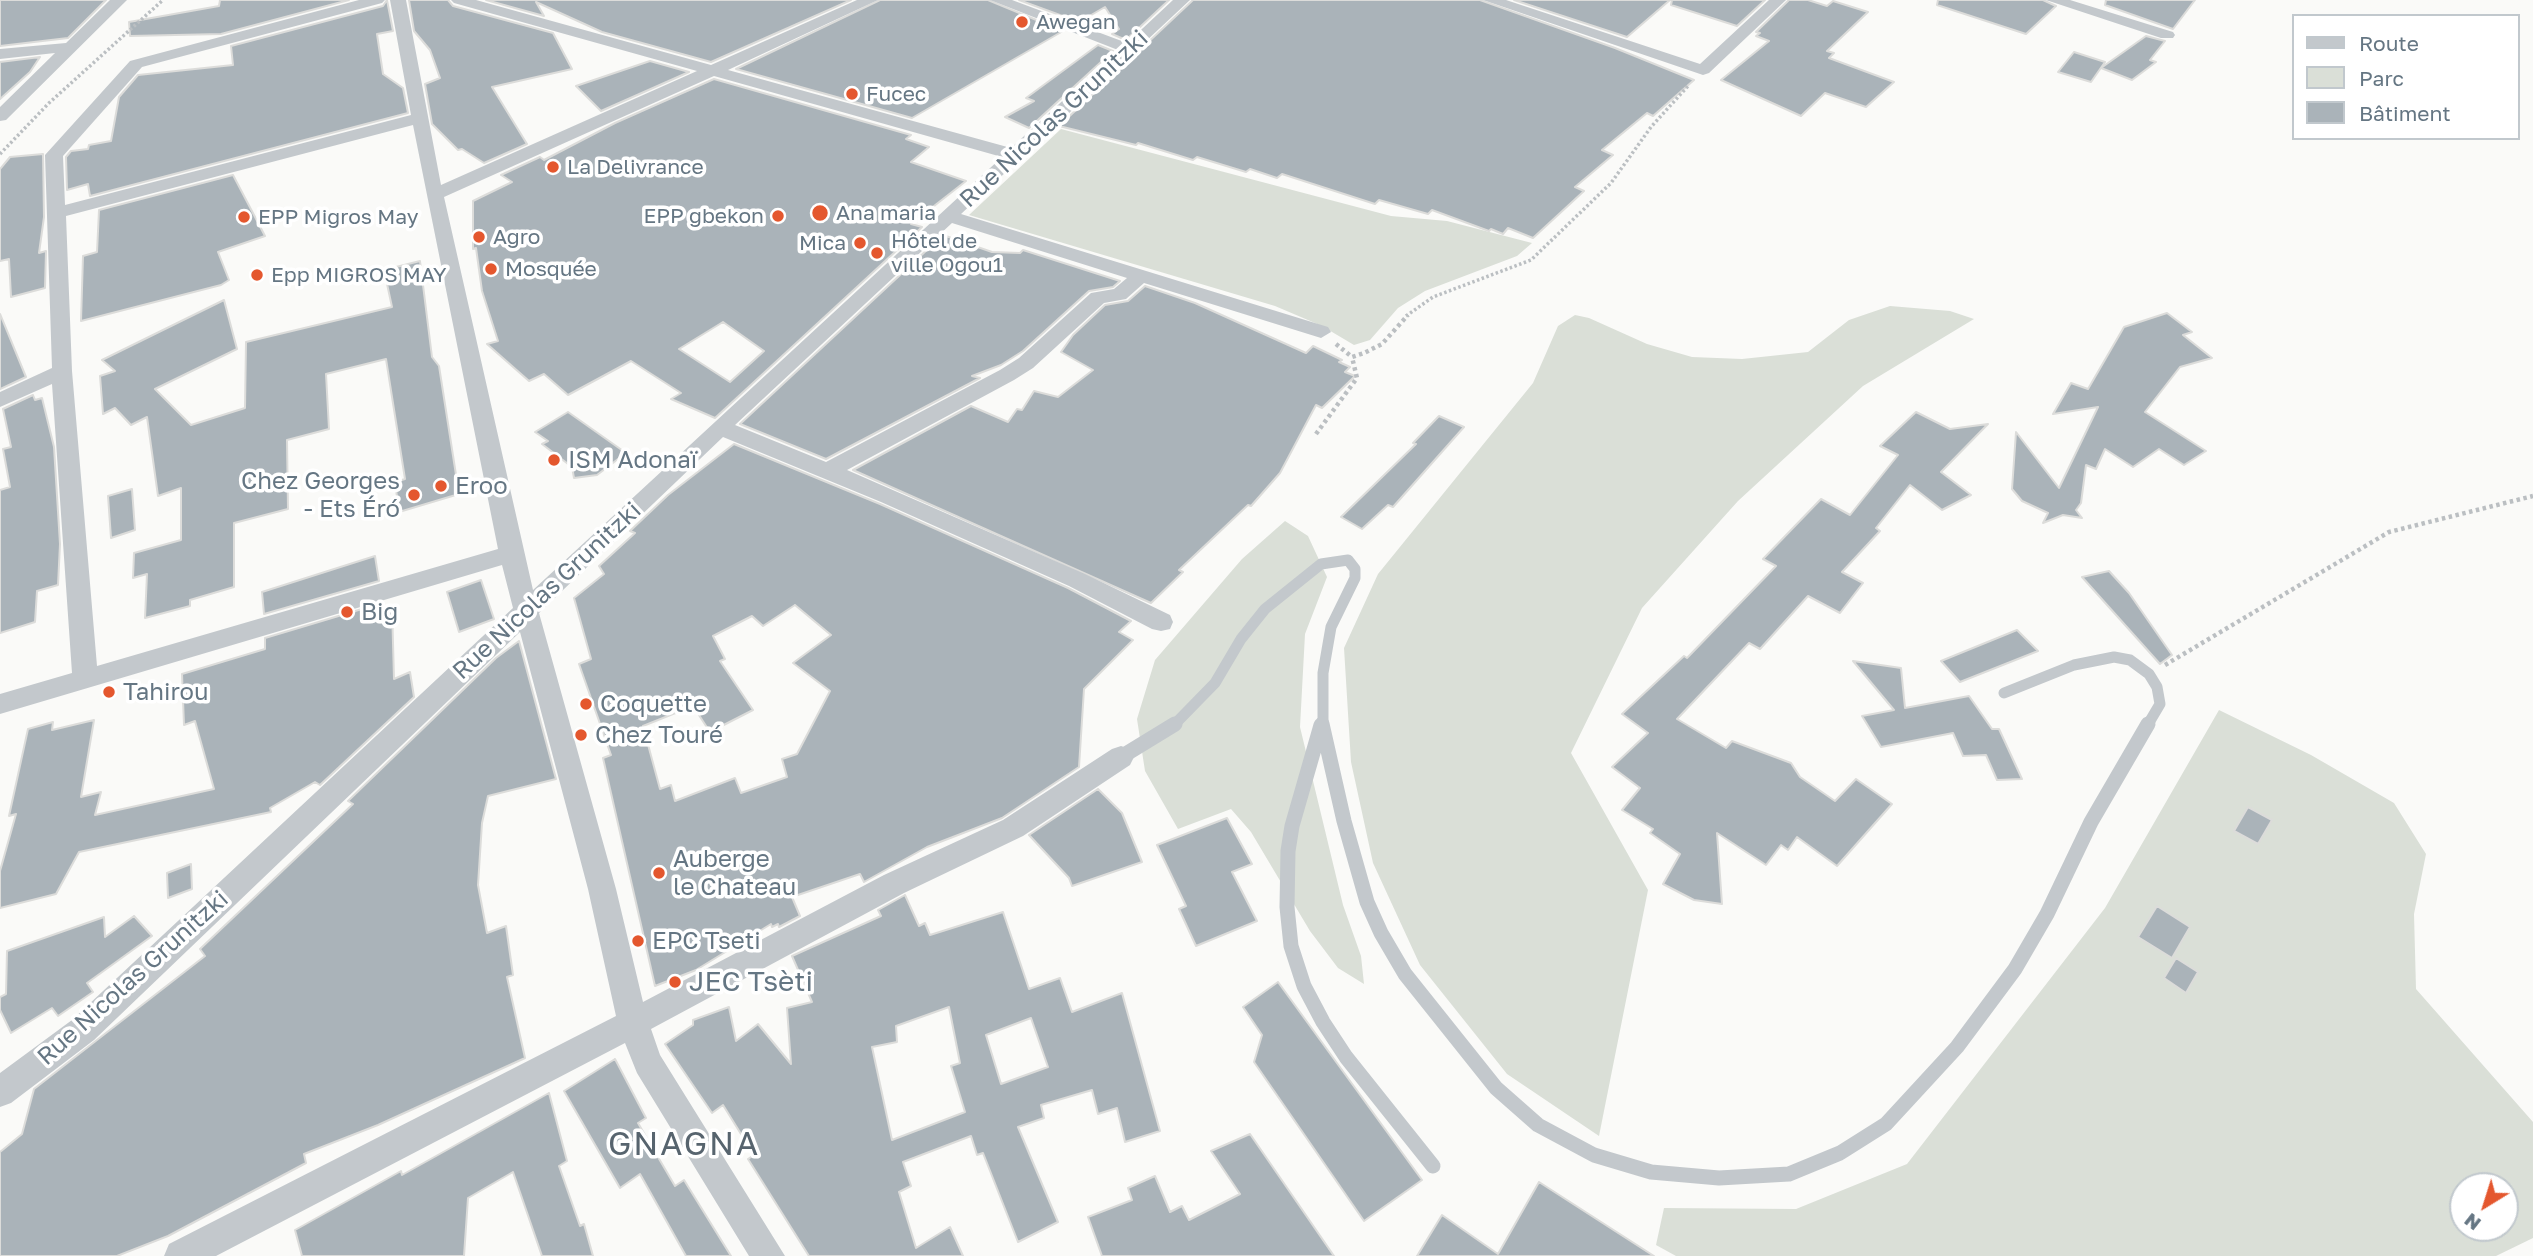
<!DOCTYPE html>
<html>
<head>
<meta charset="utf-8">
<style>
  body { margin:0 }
  #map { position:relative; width:2533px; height:1256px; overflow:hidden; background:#fafaf8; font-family:"Golos Text",sans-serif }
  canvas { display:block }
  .legend { position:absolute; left:2292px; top:14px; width:228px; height:126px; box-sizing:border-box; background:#fff; border:2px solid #c1c8cd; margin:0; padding:9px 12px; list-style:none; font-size:21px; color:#657683 }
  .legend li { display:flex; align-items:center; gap:14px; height:35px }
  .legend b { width:35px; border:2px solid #c1c8cd }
  .north { position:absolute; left:2449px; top:1172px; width:70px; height:70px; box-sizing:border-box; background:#fff; border:2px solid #c1c8cd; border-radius:50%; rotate:218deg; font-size:19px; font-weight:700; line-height:28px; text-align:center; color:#657683 }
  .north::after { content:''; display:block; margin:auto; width:24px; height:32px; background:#e4572e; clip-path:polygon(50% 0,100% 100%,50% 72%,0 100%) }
</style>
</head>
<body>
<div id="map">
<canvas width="2533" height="1256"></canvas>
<ul class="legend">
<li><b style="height:9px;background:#c3c8cc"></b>Route</li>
<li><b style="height:19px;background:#dadfd7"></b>Parc</li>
<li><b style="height:19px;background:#aab3b9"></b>Bâtiment</li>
</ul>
<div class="north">N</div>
</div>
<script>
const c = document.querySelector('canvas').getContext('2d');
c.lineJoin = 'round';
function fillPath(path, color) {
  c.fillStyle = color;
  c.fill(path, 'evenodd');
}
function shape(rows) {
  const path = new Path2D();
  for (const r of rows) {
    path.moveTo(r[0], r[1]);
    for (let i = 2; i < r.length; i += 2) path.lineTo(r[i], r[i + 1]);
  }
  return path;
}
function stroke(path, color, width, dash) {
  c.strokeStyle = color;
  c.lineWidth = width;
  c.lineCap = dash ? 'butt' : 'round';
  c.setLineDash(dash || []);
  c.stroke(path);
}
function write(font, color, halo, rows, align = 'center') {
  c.font = font + ' "Golos Text",sans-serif';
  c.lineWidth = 7;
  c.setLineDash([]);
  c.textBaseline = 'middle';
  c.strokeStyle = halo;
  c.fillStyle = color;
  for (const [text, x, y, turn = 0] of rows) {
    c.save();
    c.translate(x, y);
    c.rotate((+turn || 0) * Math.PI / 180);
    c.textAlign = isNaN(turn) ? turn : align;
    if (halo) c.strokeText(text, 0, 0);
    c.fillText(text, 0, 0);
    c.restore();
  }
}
fillPath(shape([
  [1061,129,1391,216,1447,221,1532,243,1517,256,1425,291,1398,308,1370,340,1354,345,1322,326,1275,306,969,215],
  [1890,306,1950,311,1974,319,1863,386,1738,501,1642,608,1571,753,1648,890,1599,1136,1507,1074,1420,965,1373,863,1351,762,1344,648,1378,574,1533,383,1558,326,1575,315,1589,318,1647,344,1692,357,1742,359,1808,352,1849,320],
  [1285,521,1308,536,1327,577,1305,634,1300,727,1343,905,1361,956,1364,984,1338,968,1310,931,1251,832,1231,809,1178,829,1145,771,1137,719,1155,660,1242,559],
  [2219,710,2311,755,2394,803,2426,854,2414,914,2416,989,2533,1122,2533,1238,2496,1256,1676,1256,1656,1245,1664,1208,1796,1209,1907,1164,2105,908],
  [2463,1186,2505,1186,2505,1228,2463,1228]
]), '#dadfd7');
const building = shape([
  [0,0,106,0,68,38,0,46,0,0],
  [220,0,349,0,221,34,130,36,129,22,219,6,220,0],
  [387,0,393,31,377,34,383,74,403,88,408,113,90,196,88,184,67,190,66,157,71,151,88,149,89,145,111,141,119,97,138,75,233,65,231,46,383,6,387,0],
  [409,0,448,0,453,6,553,33,572,69,492,87,527,144,484,163,462,149,458,150,432,124,425,84,440,78,430,50,414,31,409,0],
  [486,0,851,0,711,62,602,32,536,2,544,16,486,0],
  [880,0,988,0,1063,31,912,118,736,69,880,0],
  [1019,0,1169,0,1126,40,1112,34,1119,29,1105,7,1079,22,1019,0],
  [1193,0,1480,0,1615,48,1694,80,1653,116,1647,113,1602,150,1613,155,1575,187,1584,191,1533,238,1508,228,1503,234,1491,229,1489,231,1432,210,1428,214,1379,200,1375,204,1282,174,1277,178,1250,169,1246,172,1197,157,1193,160,1138,143,1136,145,1059,126,1193,0],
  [1514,0,1670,0,1627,37,1514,0],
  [1672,0,1765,0,1737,26,1671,5,1672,0],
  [1789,0,1808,0,1827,6,1833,1,1868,12,1827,51,1834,53,1829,58,1894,82,1866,107,1825,93,1801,116,1721,80,1769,41,1756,36,1760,33,1756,32,1789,0],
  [1938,0,2043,0,2056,6,2026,34,1937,5,1938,0],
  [2106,0,2195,0,2173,29,2105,5,2106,0],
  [2146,36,2165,41,2150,60,2156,62,2132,80,2101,68,2146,36],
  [1098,45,1113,51,1029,128,1005,117,1034,101,1026,98,1098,45],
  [2074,52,2105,62,2091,82,2058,72,2074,52],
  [40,57,30,72,0,99,0,62,40,57],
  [650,61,689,72,601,111,576,86,650,61],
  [714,79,911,135,906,139,929,147,911,162,966,181,911,224,922,227,715,418,671,399,681,393,631,361,568,395,544,374,529,381,487,344,498,341,482,291,476,248,473,249,473,201,512,182,501,175,540,157,544,160,615,123,714,79],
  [723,322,764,351,730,382,679,349,723,322],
  [43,154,44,217,39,253,46,251,45,288,11,297,9,259,0,261,0,169,10,157,43,154],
  [233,175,265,236,218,252,229,280,221,285,81,321,83,256,97,252,99,210,233,175],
  [943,235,992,252,1020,253,1023,250,1120,281,1113,287,1089,291,1023,351,1001,365,972,376,980,378,826,459,740,424,943,235],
  [420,261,432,357,439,366,459,494,399,512,395,482,405,479,386,359,326,374,329,429,287,440,288,509,234,523,234,587,190,600,190,606,145,618,147,574,133,578,134,553,181,540,181,488,158,496,147,417,131,425,115,408,103,414,100,376,115,371,102,360,224,300,237,349,155,389,191,425,245,408,246,342,392,307,384,270,420,261],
  [1145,286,1195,303,1306,353,1313,346,1342,360,1339,362,1350,367,1345,372,1355,376,1322,408,1316,405,1280,473,1251,506,1248,505,1179,570,1183,572,1151,603,853,470,971,406,1008,422,1017,409,1022,410,1034,391,1058,397,1093,370,1061,352,1073,335,1105,305,1128,301,1145,286],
  [2167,313,2192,332,2183,335,2212,358,2180,367,2145,412,2206,451,2184,465,2159,449,2133,467,2105,449,2096,469,2086,465,2081,503,2076,510,2082,518,2063,515,2043,523,2048,513,2022,501,2012,489,2016,432,2059,488,2098,407,2053,414,2071,383,2088,389,2124,327,2167,313],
  [0,314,26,377,0,389,0,314],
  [33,395,35,400,42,398,54,447,60,544,58,585,37,591,35,622,0,633,0,490,10,487,3,449,11,447,3,409,33,395],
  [568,412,626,453,597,475,574,478,572,467,542,444,548,441,535,432,568,412],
  [1916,412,1950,429,1988,424,1941,472,1971,495,1942,510,1910,485,1876,528,1880,531,1842,572,1863,583,1840,613,1808,596,1760,649,1749,643,1677,719,1726,748,1732,741,1791,763,1800,777,1835,801,1856,779,1892,804,1837,866,1797,837,1788,850,1781,845,1766,865,1717,833,1722,904,1694,900,1663,884,1680,854,1650,833,1653,829,1622,810,1640,788,1612,767,1648,733,1622,714,1684,656,1687,658,1776,566,1763,559,1821,499,1850,515,1898,455,1880,446,1916,412],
  [1439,416,1464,427,1393,507,1388,505,1362,529,1341,517,1416,444,1413,443,1439,416],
  [734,444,880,504,1068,588,1131,621,1119,632,1133,640,1084,689,1079,767,1002,818,927,847,864,882,860,874,792,897,800,916,779,927,778,924,772,927,771,924,696,970,655,986,603,758,611,755,579,664,591,659,574,598,604,574,599,566,635,533,630,531,668,495,734,444],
  [795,605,831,635,793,663,830,691,797,754,782,759,787,777,741,793,735,778,675,801,671,785,660,789,643,726,693,706,710,732,753,710,720,661,725,659,713,636,752,616,763,626,795,605],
  [132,489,135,530,111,538,108,496,132,489],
  [375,556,379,581,264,614,262,592,375,556],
  [2109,571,2129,593,2172,655,2160,664,2082,577,2109,571],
  [481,580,494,619,459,632,447,592,481,580],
  [382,603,383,610,392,607,394,679,410,672,414,697,320,785,315,782,270,808,271,812,79,852,56,894,0,908,0,871,16,814,9,816,28,729,53,722,52,730,94,720,81,797,101,792,95,815,214,789,195,721,184,725,182,674,265,649,265,638,382,603],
  [2017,630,2038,651,1960,682,1941,661,2017,630],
  [519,641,556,779,488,796,482,823,478,885,487,933,506,926,513,975,507,977,525,1058,378,1125,304,1154,306,1163,168,1236,117,1256,0,1256,0,1152,22,1134,34,1089,205,956,200,949,353,804,348,801,496,658,519,641],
  [1853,661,1901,668,1905,708,1969,696,1992,729,1999,729,2022,779,1997,780,1986,755,1963,756,1953,733,1881,747,1862,716,1894,710,1853,661],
  [1098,789,1122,813,1142,862,1072,886,1069,878,1029,835,1098,789],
  [2248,807,2272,820,2258,844,2234,831,2248,807],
  [1227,818,1252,864,1232,872,1257,921,1196,946,1179,909,1186,906,1157,845,1227,818],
  [191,864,192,889,168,898,167,873,191,864],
  [905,895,919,926,925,923,930,935,1003,912,1029,989,1060,978,1072,1012,1122,993,1160,1131,1125,1142,1117,1108,1098,1114,1092,1090,1041,1105,1044,1118,1018,1127,1058,1222,1018,1242,983,1153,977,1155,971,1136,903,1162,911,1186,899,1192,916,1248,950,1227,963,1256,809,1256,748,1159,754,1155,723,1105,712,1113,665,1044,693,1025,693,1020,729,1007,736,1041,758,1024,791,1064,787,1008,812,1002,792,956,881,916,878,910,905,895],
  [949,1007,960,1063,951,1066,965,1112,892,1140,872,1047,897,1042,896,1026,949,1007],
  [1031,1018,1048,1067,1001,1084,986,1035,1031,1018],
  [2157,906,2190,927,2172,958,2138,937,2157,906],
  [134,916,152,936,87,983,93,992,58,1016,52,1008,11,1033,0,1010,0,997,6,994,7,951,104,917,105,937,134,916],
  [2176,958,2198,972,2186,993,2164,978,2176,958],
  [1278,982,1422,1180,1364,1221,1254,1062,1262,1035,1243,1007,1278,982],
  [615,1059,646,1118,638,1123,675,1186,684,1180,731,1256,686,1256,640,1174,620,1188,564,1091,615,1059],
  [549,1093,567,1161,559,1166,580,1226,584,1224,593,1256,542,1256,513,1172,468,1198,464,1256,302,1256,295,1230,401,1171,402,1175,549,1093],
  [1250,1134,1334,1256,1102,1256,1088,1217,1132,1200,1128,1188,1155,1176,1170,1212,1182,1206,1189,1220,1240,1194,1211,1151,1250,1134],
  [1539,1182,1654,1256,1417,1256,1442,1215,1498,1254,1539,1182]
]);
fillPath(building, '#aab3b9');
stroke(building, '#dcdcda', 2);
stroke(shape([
  [0,154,49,103,163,0],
  [1406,316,1433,297,1531,260,1611,183,1651,127,1688,86]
]), '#bbbfc2', 3.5, [2.5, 2.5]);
stroke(shape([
  [1336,344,1352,357,1364,353,1382,344,1408,315],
  [1316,434,1357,378,1352,357],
  [2165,665,2389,532,2533,496]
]), '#bbbfc2', 4.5, [3.5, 3.5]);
stroke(shape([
  [2004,693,2074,665,2114,657,2130,660,2149,674,2157,687,2160,704,2147,726],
  [1173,726,1215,683,1241,639,1265,609,1321,564,1348,560,1355,569,1355,578,1331,627,1323,673,1323,726]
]), '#c3c8cc', 11);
stroke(shape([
  [1322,724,1344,821,1367,902,1381,933,1405,974,1496,1088,1538,1125,1594,1155,1651,1172,1719,1178,1789,1174,1840,1153,1886,1124,1957,1047,2015,969,2047,914,2091,822,2148,724],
  [1321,725,1292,826,1288,851,1287,907,1291,946,1304,986,1323,1022,1346,1057,1433,1166],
  [1121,757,1175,724]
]), '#c3c8cc', 15);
fillPath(shape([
  [110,0,127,0,6,120,0,121,0,107,55,53,0,59,0,49,66,43,110,0],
  [359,0,385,0,382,3,142,67,63,156,65,205,411,115,390,0,406,0,441,185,697,71,454,3,451,0,476,0,711,65,857,0,878,0,728,70,1011,148,1118,50,990,0,1012,0,1127,43,1173,0,1190,0,961,214,1328,327,1331,332,1321,338,1144,283,1126,299,1104,303,1033,368,1014,380,847,470,1085,574,1170,615,1173,622,1170,629,1161,631,1152,629,1069,586,881,502,723,437,539,613,616,889,643,1002,884,875,1003,820,1112,749,1121,746,1130,749,1134,757,1130,765,1023,836,904,893,651,1029,660,1055,785,1256,749,1256,637,1073,625,1043,216,1256,164,1256,169,1244,616,1016,588,889,520,632,94,1040,11,1103,0,1107,0,1073,72,1020,513,608,502,565,0,714,0,694,72,673,52,384,0,407,0,392,52,368,45,155,130,61,359,0],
  [714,76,1002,157,533,590,444,197,714,76],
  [413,125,498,549,97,666,72,371,66,216,413,125],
  [952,223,1127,278,1114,289,1091,293,1019,358,1000,370,826,462,735,425,952,223],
  [1483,0,1506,0,1700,64,1769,0,1786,0,1709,73,1703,75,1483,0],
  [2046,0,2070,0,2173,32,2175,35,2173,38,2161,38,2046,0]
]), '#c3c8cc');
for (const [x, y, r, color] of [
  [1022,22,7,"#e4572e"],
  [852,94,7,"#e4572e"],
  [553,167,7,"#e4572e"],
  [820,213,9,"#e4572e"],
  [778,216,7,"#e4572e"],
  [244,217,7,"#e4572e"],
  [479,237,7,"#e4572e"],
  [860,243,7,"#e4572e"],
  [877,253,7,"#e4572e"],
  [491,269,7,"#e4572e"],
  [257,275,7,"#e4572e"],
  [554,460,7,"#e4572e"],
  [441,486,7,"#e4572e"],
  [414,495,7,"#e4572e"],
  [347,612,7,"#e4572e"],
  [109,692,7,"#e4572e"],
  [586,704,7,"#e4572e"],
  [581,735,7,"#e4572e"],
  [659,873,7,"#e4572e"],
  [638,941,7,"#e4572e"],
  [675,982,7,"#e4572e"]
]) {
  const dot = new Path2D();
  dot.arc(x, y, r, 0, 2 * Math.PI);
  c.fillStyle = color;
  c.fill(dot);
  stroke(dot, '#fff', 2.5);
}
write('21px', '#657683', '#fff', [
  ["Awegan",1036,22],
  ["Fucec",866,94],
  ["La Delivrance",567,167],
  ["Ana maria",836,213],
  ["EPP gbekon",764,216,"right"],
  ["EPP Migros May",258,217],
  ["Agro",493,237],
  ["Hôtel de",891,241],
  ["ville Ogou1",891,265],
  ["Mica",846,243,"right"],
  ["Mosquée",505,269],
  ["Epp MIGROS MAY",271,275]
], 'left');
write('24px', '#657683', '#fff', [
  ["Rue Nicolas Grunitzki",1054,119,-43],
  ["Rue Nicolas Grunitzki",547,591,-43],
  ["Rue Nicolas Grunitzki",133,978,-42]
]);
write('24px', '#657683', '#fff', [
  ["ISM Adonaï",568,460],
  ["Chez Georges",400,481,"right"],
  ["- Ets Éró",400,509,"right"],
  ["Eroo",455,486],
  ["Big",361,612],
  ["Tahirou",123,692],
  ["Coquette",600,704],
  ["Chez Touré",595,735],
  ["Auberge",673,859],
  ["le Chateau",673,887],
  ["EPC Tseti",652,941]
], 'left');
write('28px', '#657683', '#fff', [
  ["JEC Tsèti",689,982]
], 'left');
c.letterSpacing = '2px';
write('33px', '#57646e', '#fff', [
  ["GNAGNA",684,1145]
]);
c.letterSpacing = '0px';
</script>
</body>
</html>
